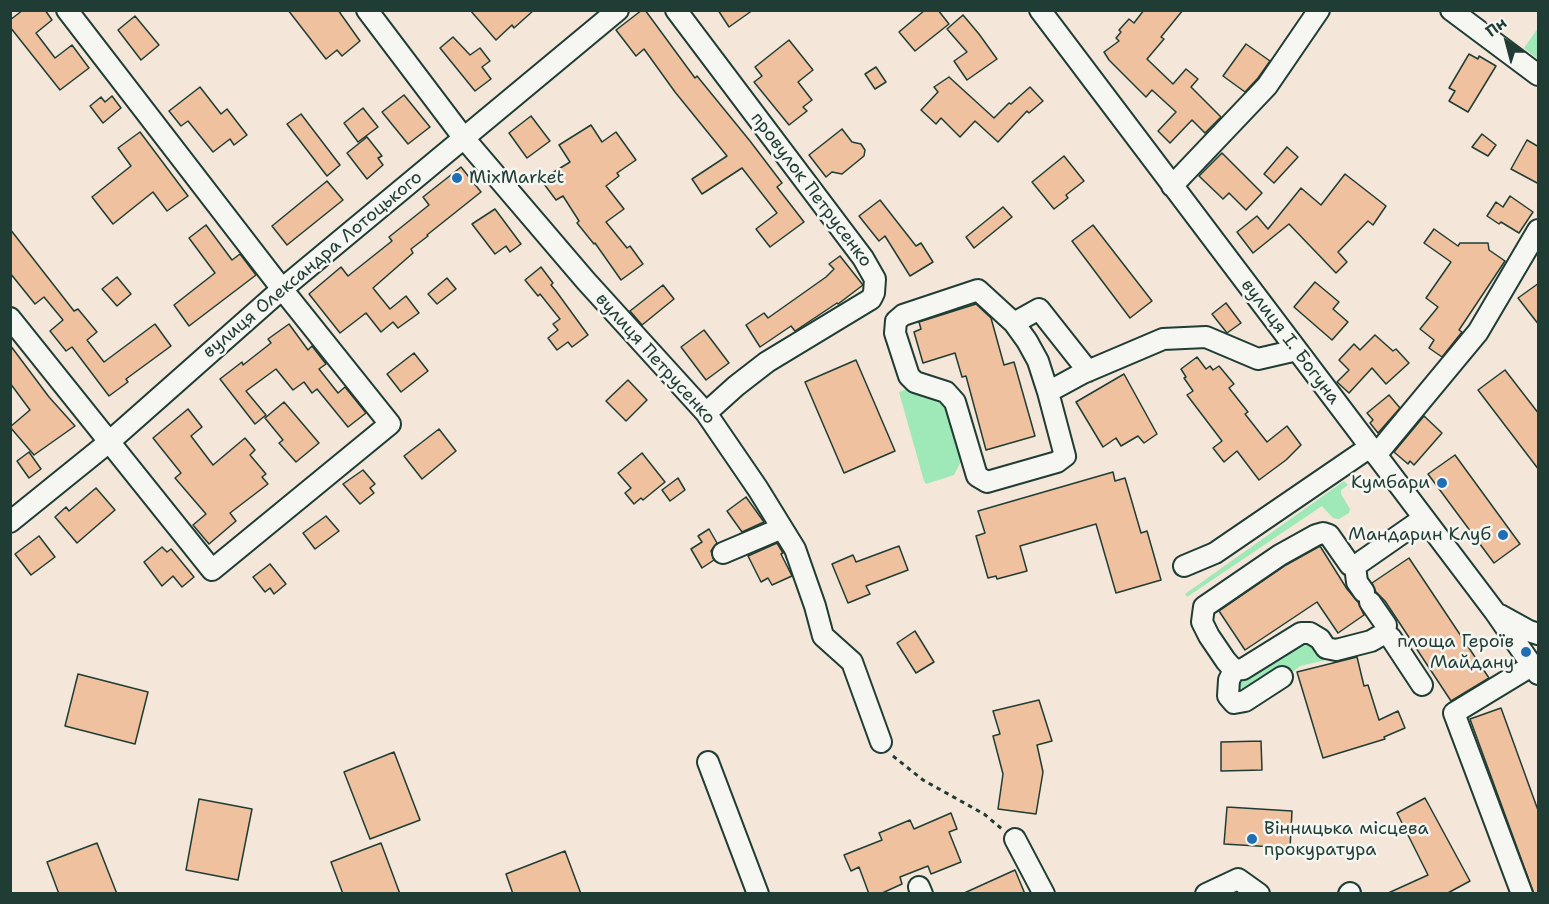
<!DOCTYPE html>
<html>
<head>
<meta charset="utf-8">
<style>
  body { margin:0 }
  #map { position:relative; width:1549px; height:904px; overflow:hidden; background:#f4e6d9; font-family:"Shantell Sans",sans-serif }
  canvas { display:block }
  .frame { position:absolute; inset:0; border:12px solid #1f3d34; pointer-events:none }
  .north { position:absolute; left:1477px; top:12px; width:60px; height:60px; -webkit-text-stroke:4px #f6f6f2; paint-order:stroke; rotate:324deg; font-size:16px; font-weight:700; line-height:24px; text-align:center; color:#1f3d34 }
  .north::after { content:''; display:block; margin:auto; width:21px; height:27px; background:#1f3d34; clip-path:polygon(50% 0,100% 100%,50% 72%,0 100%) }
</style>
</head>
<body>
<div id="map">
<canvas width="1549" height="904"></canvas>
<div class="frame"></div>
<div class="north">Пн</div>
</div>
<script>
const c = document.querySelector('canvas').getContext('2d');
c.lineJoin = 'round';
function fillPath(path, color) {
  c.fillStyle = color;
  c.fill(path, 'evenodd');
}
function shape(rows) {
  const path = new Path2D();
  for (const r of rows) {
    path.moveTo(r[0], r[1]);
    for (let i = 2; i < r.length; i += 2) path.lineTo(r[i], r[i + 1]);
  }
  return path;
}
function stroke(path, color, width, dash) {
  c.strokeStyle = color;
  c.lineWidth = width;
  c.lineCap = dash ? 'butt' : 'round';
  c.setLineDash(dash || []);
  c.stroke(path);
}
function write(font, color, halo, rows, align = 'center') {
  c.font = font + ' "Shantell Sans",sans-serif';
  c.lineWidth = 5;
  c.setLineDash([]);
  c.textBaseline = 'middle';
  c.strokeStyle = halo;
  c.fillStyle = color;
  for (const [text, x, y, turn = 0] of rows) {
    c.save();
    c.translate(x, y);
    c.rotate((+turn || 0) * Math.PI / 180);
    c.textAlign = isNaN(turn) ? turn : align;
    if (halo) c.strokeText(text, 0, 0);
    c.fillText(text, 0, 0);
    c.restore();
  }
}
fillPath(shape([
  [1538,28,1538,59,1524,48],
  [907,389,937,398,945,406,960,456,960,463,954,475,926,484,924,481,899,392],
  [1344,481,1348,485,1341,490,1341,494,1350,509,1349,513,1339,519,1333,518,1322,506,1187,597,1185,594],
  [1299,641,1308,641,1326,660,1300,666,1290,674,1283,665,1240,692,1237,690,1237,684]
]), '#9fe8b7');
const building = shape([
  [23,10,45,10,52,20,36,33,55,58,72,45,89,68,60,90,10,27,10,20,23,10],
  [288,10,338,10,360,41,342,56,337,50,326,59,288,10],
  [470,10,534,10,514,28,512,25,496,40,470,10],
  [642,10,645,10,695,78,697,76,750,141,782,183,777,187,804,222,770,247,756,229,777,213,742,168,702,194,692,179,727,156,675,92,644,49,636,56,616,30,642,10],
  [718,10,753,10,729,27,718,10],
  [925,10,938,10,949,24,915,51,899,32,925,10],
  [1144,10,1183,10,1161,37,1164,39,1147,59,1173,84,1186,69,1198,79,1191,87,1221,117,1205,133,1192,120,1170,143,1158,131,1176,112,1152,90,1146,97,1109,60,1104,52,1119,41,1116,38,1121,32,1119,30,1129,19,1134,23,1144,10],
  [963,15,979,34,997,59,967,80,954,61,967,52,947,29,963,15],
  [135,16,159,45,141,60,118,30,135,16],
  [453,37,470,55,480,48,490,61,482,67,491,79,475,91,440,48,453,37],
  [789,40,813,70,798,82,812,100,803,107,807,111,789,125,754,82,762,76,755,67,789,40],
  [1246,44,1270,61,1258,78,1245,92,1223,76,1246,44],
  [1469,54,1478,59,1479,56,1496,66,1468,112,1449,101,1455,91,1449,88,1469,54],
  [876,67,886,82,875,89,865,74,876,67],
  [949,77,994,118,1009,103,1011,104,1030,87,1043,101,1029,113,1027,111,998,142,975,121,960,137,941,118,936,124,921,110,938,92,934,87,949,77],
  [200,87,221,114,227,109,247,135,234,145,230,139,213,152,188,121,181,126,169,111,200,87],
  [404,95,430,127,408,144,382,112,404,95],
  [112,96,121,108,103,123,90,106,101,97,105,102,112,96],
  [363,108,378,127,358,142,344,123,363,108],
  [301,114,340,165,327,176,287,124,301,114],
  [531,116,550,141,527,158,509,133,531,116],
  [591,125,602,142,616,132,636,160,617,173,619,176,606,186,624,209,606,222,627,248,630,246,643,264,621,280,595,243,594,244,577,223,579,221,563,196,556,200,541,180,570,162,559,145,591,125],
  [842,129,852,142,861,144,865,150,864,156,842,174,832,172,826,177,809,155,842,129],
  [140,132,188,196,167,211,153,192,113,224,92,197,131,166,118,148,140,132],
  [1482,134,1496,145,1488,156,1472,147,1482,134],
  [367,137,382,156,378,158,383,165,367,179,347,153,367,137],
  [1527,140,1539,147,1539,184,1511,169,1527,140],
  [1287,147,1298,157,1274,183,1264,174,1287,147],
  [1222,153,1262,193,1246,210,1229,193,1223,199,1199,176,1222,153],
  [1064,156,1084,181,1066,195,1068,198,1054,209,1032,182,1064,156],
  [461,167,481,192,427,235,428,236,411,249,413,253,373,288,390,309,406,296,419,313,398,328,393,322,381,332,366,313,340,333,309,294,341,267,348,276,392,241,389,237,429,205,423,197,461,167],
  [1345,174,1386,206,1373,225,1368,221,1338,252,1347,262,1336,273,1289,224,1253,253,1237,232,1257,216,1268,229,1301,188,1321,205,1345,174],
  [327,181,343,200,287,245,272,226,327,181],
  [1510,196,1533,212,1519,233,1501,222,1499,224,1487,216,1496,202,1503,207,1510,196],
  [880,200,916,246,921,243,933,262,910,276,885,236,879,241,859,216,880,200],
  [1003,207,1012,217,974,248,966,237,1003,207],
  [495,209,521,244,510,252,506,246,495,254,472,224,495,209],
  [206,225,232,260,240,254,256,275,189,326,174,305,215,273,189,238,206,225],
  [1093,225,1152,301,1130,318,1072,241,1093,225],
  [10,229,74,311,78,309,97,332,87,340,104,362,155,324,171,346,126,379,128,382,109,396,72,347,66,351,50,331,63,320,44,297,35,304,10,273,10,229],
  [1434,229,1458,246,1460,243,1488,243,1489,250,1505,261,1459,330,1462,332,1442,357,1429,348,1434,340,1420,329,1438,307,1426,298,1451,262,1424,243,1434,229],
  [840,256,863,285,838,304,837,303,795,331,791,326,760,347,746,325,764,313,768,318,826,277,834,269,829,264,840,256],
  [541,267,553,283,551,285,556,291,588,335,572,347,568,342,557,350,548,338,558,330,553,324,560,319,540,294,538,296,525,280,541,267],
  [117,277,131,294,117,306,102,289,117,277],
  [447,278,456,289,437,304,428,294,447,278],
  [1315,282,1339,302,1333,309,1348,322,1332,340,1294,307,1315,282],
  [1539,283,1539,325,1518,298,1539,283],
  [663,285,674,299,642,325,630,311,663,285],
  [1226,303,1241,323,1227,333,1212,314,1226,303],
  [976,304,991,318,1004,365,1014,362,1035,436,986,450,966,376,962,377,955,353,923,363,914,332,921,329,919,322,976,304],
  [289,324,308,350,312,346,326,364,319,369,338,393,345,387,366,413,348,427,317,389,312,393,304,382,293,390,276,369,246,391,266,415,255,424,220,379,242,362,243,365,271,343,268,339,289,324],
  [704,330,729,363,706,380,681,347,704,330],
  [1375,335,1393,351,1396,349,1409,363,1386,384,1372,368,1349,393,1337,382,1349,370,1339,360,1354,344,1360,350,1375,335],
  [10,345,49,397,75,426,34,455,10,427,30,410,10,383,10,345],
  [414,353,428,371,401,392,387,374,414,353],
  [1197,357,1206,369,1210,366,1213,370,1219,366,1234,384,1229,388,1248,412,1245,414,1267,442,1287,426,1301,445,1286,460,1259,480,1237,451,1224,462,1213,448,1222,441,1187,395,1193,391,1184,378,1186,377,1181,369,1197,357],
  [856,360,895,451,844,473,805,382,856,360],
  [1505,370,1539,414,1539,470,1478,390,1505,370],
  [1124,374,1157,434,1144,443,1138,436,1121,446,1116,438,1103,447,1076,402,1124,374],
  [628,380,647,400,626,421,606,401,628,380],
  [1389,395,1400,408,1378,433,1370,423,1373,420,1367,413,1389,395],
  [284,402,319,443,296,462,279,443,283,440,265,418,284,402],
  [188,409,202,427,191,436,213,465,245,438,255,450,250,455,266,474,262,477,268,484,230,513,236,521,209,544,193,525,206,514,175,478,181,473,153,438,188,409],
  [1424,416,1442,433,1414,465,1410,461,1408,464,1394,452,1424,416],
  [439,429,456,451,422,479,404,456,439,429],
  [29,452,41,469,29,478,17,461,29,452],
  [642,453,665,482,643,500,641,498,634,504,625,493,631,488,618,473,642,453],
  [1455,455,1520,544,1494,563,1428,474,1455,455],
  [363,470,375,484,370,488,374,493,360,504,343,484,363,470],
  [1113,472,1115,481,1125,478,1141,533,1147,531,1161,580,1116,593,1096,524,1020,546,1027,571,997,579,996,576,988,578,976,536,985,533,978,511,1113,472],
  [678,478,685,490,670,501,662,490,678,478],
  [96,488,115,510,77,543,55,517,66,507,69,511,96,488],
  [746,497,764,522,742,532,727,511,746,497],
  [326,516,339,531,315,549,303,533,326,516],
  [709,529,717,543,711,551,714,560,702,568,691,549,702,542,698,536,709,529],
  [39,536,55,557,31,575,15,554,39,536],
  [777,543,783,553,781,554,792,576,772,585,768,578,761,582,748,556,777,543],
  [899,546,908,570,866,586,870,594,848,603,832,564,853,555,856,562,899,546],
  [1320,546,1347,589,1358,602,1364,615,1338,633,1317,602,1245,650,1219,611,1286,565,1320,546],
  [162,547,167,552,171,549,194,577,182,587,173,576,162,586,144,562,162,547],
  [1409,558,1489,678,1451,701,1385,601,1376,592,1372,583,1409,558],
  [270,564,286,584,274,594,270,588,265,592,253,577,270,564],
  [915,631,934,662,916,673,897,643,915,631],
  [1357,657,1364,686,1368,685,1379,720,1398,711,1405,728,1384,737,1385,739,1323,758,1297,672,1357,657],
  [78,674,148,692,135,744,65,726,78,674],
  [1039,700,1052,741,1037,745,1043,772,1036,814,998,809,1003,774,993,736,1000,734,993,711,1039,700],
  [1501,708,1539,813,1539,894,1534,894,1470,719,1501,708],
  [1261,741,1262,770,1221,771,1221,742,1261,741],
  [394,752,420,820,370,839,344,772,394,752],
  [1425,798,1470,881,1446,894,1386,894,1428,875,1397,813,1425,798],
  [199,799,252,809,238,880,186,870,199,799],
  [1227,807,1292,811,1290,848,1224,844,1227,807],
  [951,813,957,829,949,832,961,862,931,874,928,866,900,877,902,884,880,894,869,894,859,867,851,871,844,855,882,840,879,833,910,820,914,829,951,813],
  [97,843,117,894,59,894,47,862,97,843],
  [381,843,400,894,343,894,331,862,381,843],
  [565,851,581,894,513,894,506,874,565,851],
  [1015,870,1025,894,962,894,1015,870]
]);
fillPath(building, '#efc19f');
stroke(building, '#1f3d34', 1.5);
const minor = shape([
  [367,10,463,137,586,281,706,413,758,489,795,549,815,606,823,636,852,662,881,742],
  [676,10,863,258,875,279,874,293,871,299,767,362,736,386,706,413],
  [1040,10,1495,612,1538,674],
  [1451,10,1538,75],
  [1172,186,1267,86,1319,10],
  [10,318,212,570,390,424,282,289,67,10],
  [1014,323,1039,309,1088,371],
  [1048,392,1038,361,1027,341,1014,323,978,290,903,315,896,321,895,333,909,376,915,382,946,392,955,402,977,476,987,482,1057,462,1065,456,1048,392,1083,373,1163,339,1206,337,1258,359,1297,350],
  [1376,455,1478,332,1538,230],
  [10,522,109,442,282,289,618,10],
  [723,553,782,528],
  [1184,566,1215,553,1370,447],
  [1355,566,1357,582,1364,592],
  [1370,602,1386,625,1385,633,1371,641,1336,650,1326,648,1320,639,1310,633,1301,633,1243,669,1234,670,1226,661,1209,636,1202,622,1204,607,1280,555,1316,535,1323,533,1329,535,1350,565,1355,566,1424,518],
  [1500,615,1529,631,1538,634],
  [1385,633,1391,638,1422,685],
  [1234,670,1229,680,1228,696,1234,703,1245,701,1282,677],
  [708,762,758,894],
  [1015,839,1044,894],
  [919,887,922,894],
  [1206,894,1238,879,1259,894],
  [1349,894,1350,893],
  [1522,894,1454,713,1533,665]
]);
stroke(minor, '#1f3d34', 24);
stroke(shape([
  [893,756,923,780,984,814,1002,829]
]), '#1f3d34', 3, [4.5, 4.5]);
stroke(minor, '#f6f6f2', 20);
for (const [x, y, r, color] of [
  [457,178,6,"#1f6fb2"],
  [1442,483,6,"#1f6fb2"],
  [1503,535,6,"#1f6fb2"],
  [1526,652,6,"#1f6fb2"],
  [1252,839,6,"#1f6fb2"]
]) {
  const dot = new Path2D();
  dot.arc(x, y, r, 0, 2 * Math.PI);
  c.fillStyle = color;
  c.fill(dot);
  stroke(dot, '#f6f6f2', 2);
}
write('18px', '#1f3d34', '#f6f6f2', [
  ["MixMarket",469,178,"left"],
  ["Кумбари",1430,483],
  ["Мандарин Клуб",1491,535],
  ["площа Героїв",1514,642],
  ["Майдану",1514,663],
  ["Вінницька місцева",1264,829,"left"],
  ["прокуратура",1264,850,"left"]
], 'right');
write('18px', '#1f3d34', '#f6f6f2', [
  ["провулок Петрусенко",811,190,53],
  ["вулиця Олександра Лотоцького",313,265,-40],
  ["вулиця І. Богуна",1290,342,53],
  ["вулиця Петрусенко",655,359,48]
]);
</script>
</body>
</html>
